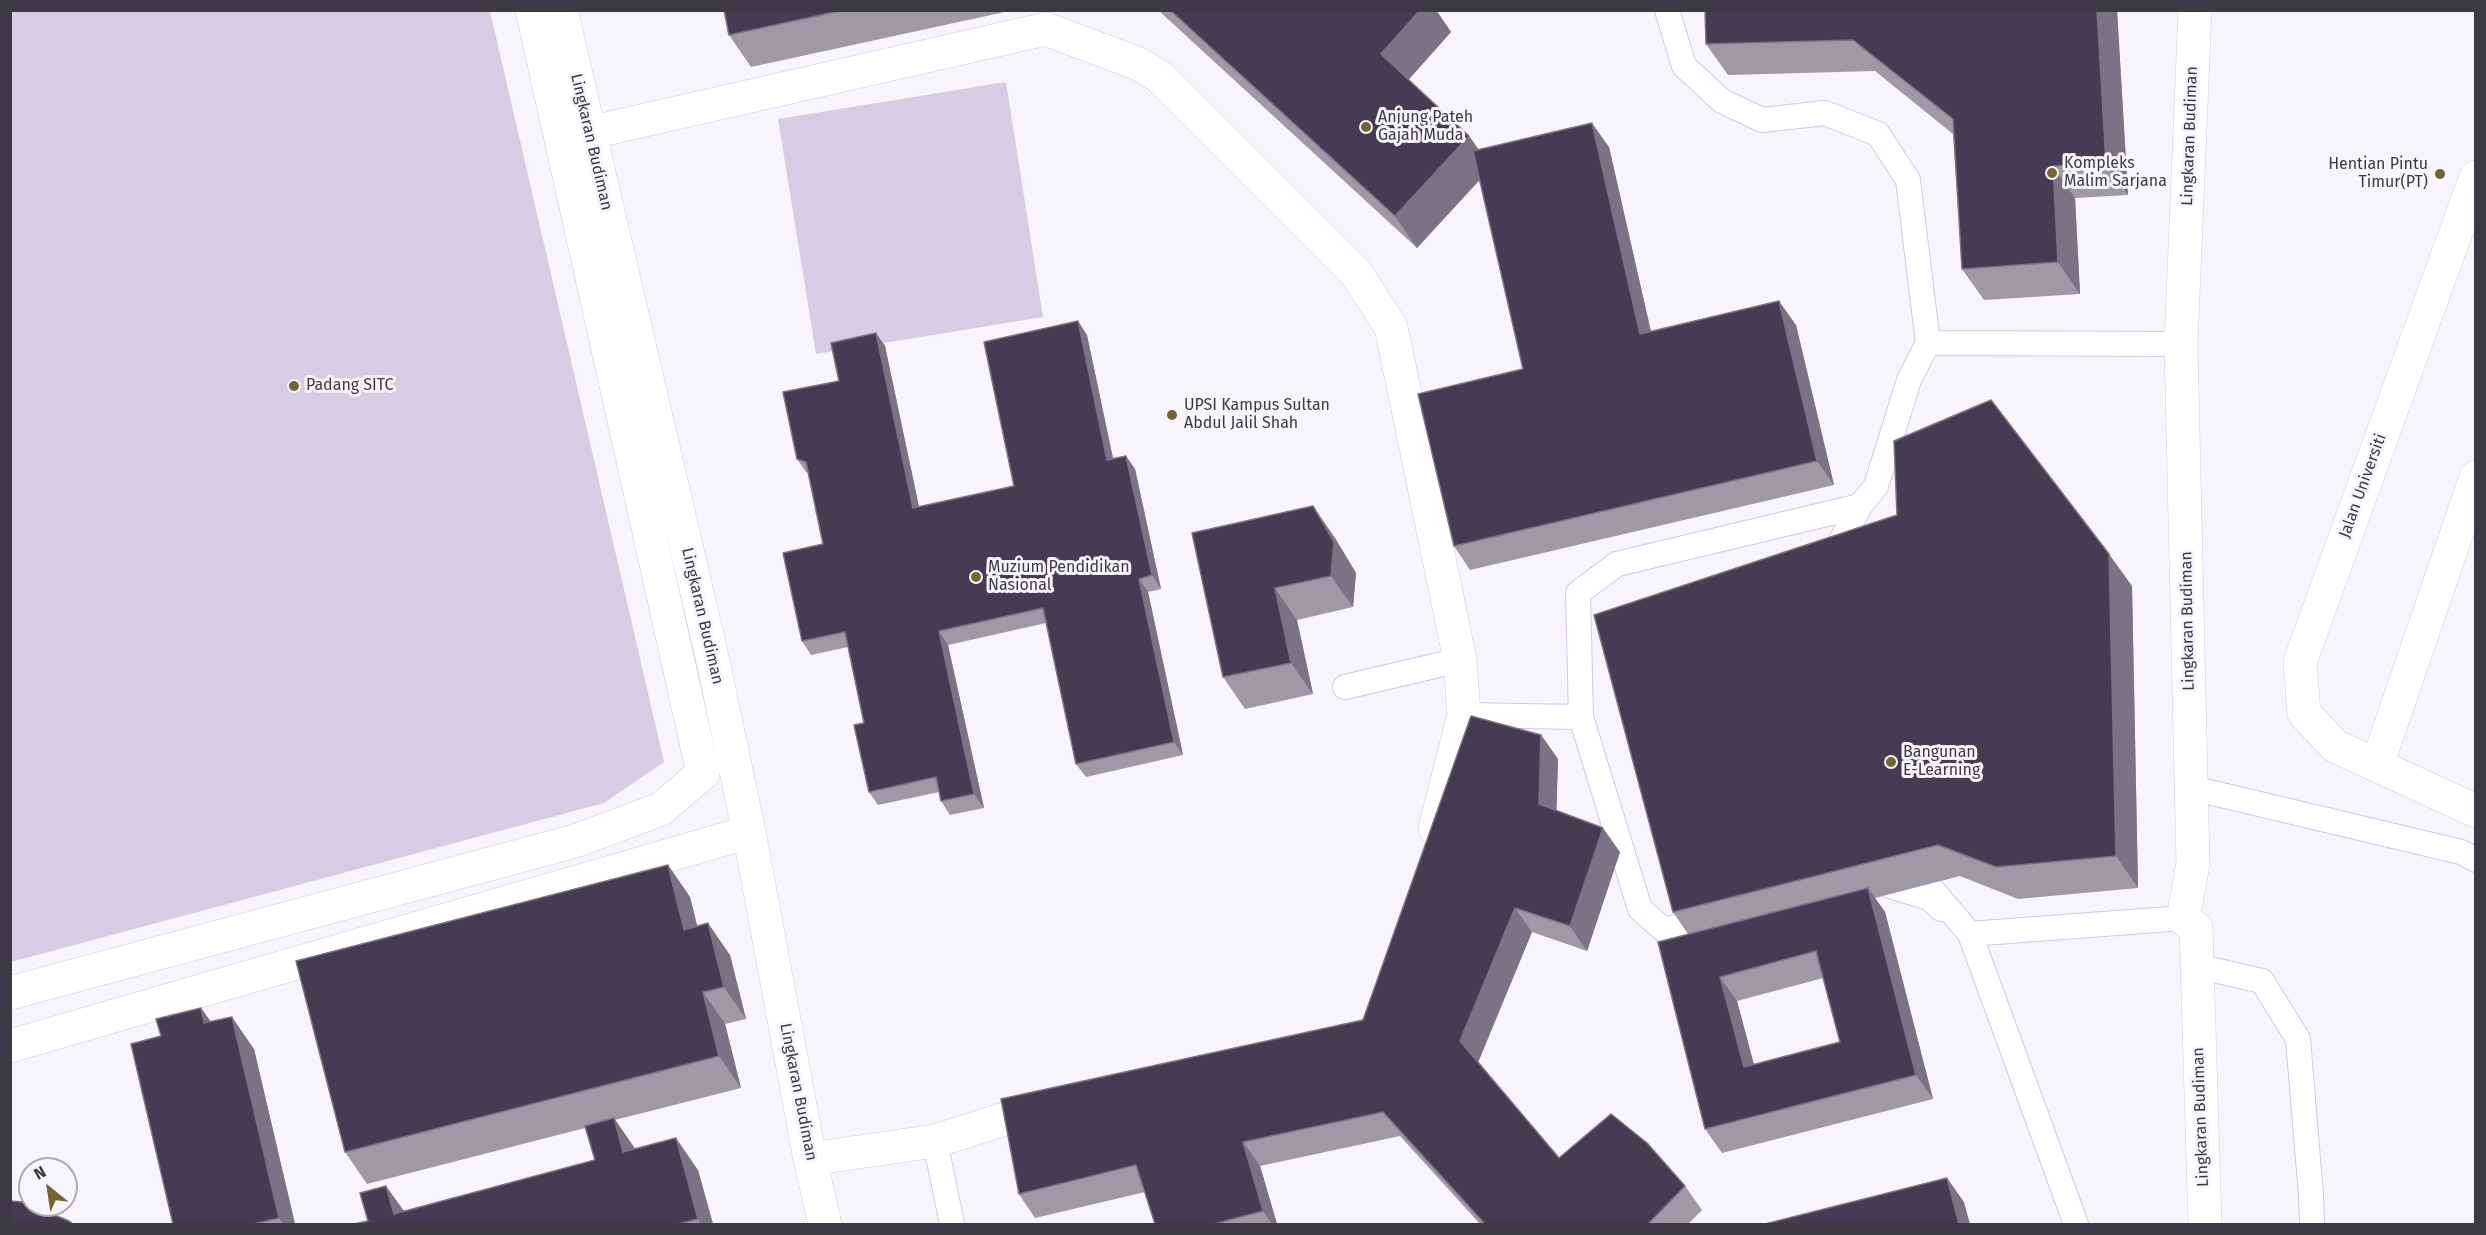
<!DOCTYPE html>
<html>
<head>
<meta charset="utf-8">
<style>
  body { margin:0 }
  #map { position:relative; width:2486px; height:1235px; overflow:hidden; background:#f7f4fb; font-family:"Fira Sans",sans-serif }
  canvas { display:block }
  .frame { position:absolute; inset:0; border:12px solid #3d3846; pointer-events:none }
  .north { position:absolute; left:18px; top:1157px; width:60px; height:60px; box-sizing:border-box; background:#f7f4fb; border:2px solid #ada9b3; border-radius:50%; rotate:330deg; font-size:16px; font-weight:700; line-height:24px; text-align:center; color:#3d3846 }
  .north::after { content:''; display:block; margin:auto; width:21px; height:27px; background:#736432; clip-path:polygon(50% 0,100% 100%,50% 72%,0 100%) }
</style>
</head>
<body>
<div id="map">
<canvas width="2486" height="1235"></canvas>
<div class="frame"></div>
<div class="north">N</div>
</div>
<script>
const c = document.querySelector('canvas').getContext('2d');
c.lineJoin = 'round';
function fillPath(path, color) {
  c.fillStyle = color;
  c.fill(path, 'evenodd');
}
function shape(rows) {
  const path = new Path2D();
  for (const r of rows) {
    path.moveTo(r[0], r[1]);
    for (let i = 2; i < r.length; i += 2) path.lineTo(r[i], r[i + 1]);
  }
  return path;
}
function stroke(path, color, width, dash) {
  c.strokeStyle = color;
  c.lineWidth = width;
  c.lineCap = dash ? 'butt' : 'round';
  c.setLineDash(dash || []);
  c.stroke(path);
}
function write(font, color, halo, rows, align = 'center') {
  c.font = font + ' "Fira Sans",sans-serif';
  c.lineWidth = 6;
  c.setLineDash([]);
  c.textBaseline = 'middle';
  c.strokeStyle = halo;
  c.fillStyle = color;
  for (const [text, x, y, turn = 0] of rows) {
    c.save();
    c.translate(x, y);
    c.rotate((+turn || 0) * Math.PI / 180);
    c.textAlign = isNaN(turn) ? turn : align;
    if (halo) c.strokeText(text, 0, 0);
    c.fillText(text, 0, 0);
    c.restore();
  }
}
fillPath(shape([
  [11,10,490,11,664,762,604,803,11,962],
  [1006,82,1043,317,816,354,778,119]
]), '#d6cce4');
const lane = shape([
  [1667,10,1684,66,1722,101,1762,120,1825,113,1878,134,1908,180,1928,343,1909,380,1876,486,1860,506,1831,559],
  [1928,343,2181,344],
  [1345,687,1460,660],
  [1464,715,1581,717],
  [2192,788,2461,852,2476,860],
  [1907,860,1970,934],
  [1874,881,1929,898,1941,909],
  [1713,918,1664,930,1640,909,1581,717,1578,593,1617,564,1860,506],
  [2196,966,2262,981,2298,1039,2311,1195,2312,1224],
  [935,1141,952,1224],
  [2076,1224,1970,934,2183,918]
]);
const street = shape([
  [561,10,713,661,749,832,810,1159,825,1224],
  [2195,10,2181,344,2193,864,2183,918,2196,928,2205,1224],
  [588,133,1046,29,1139,64,1160,77,1356,273,1391,327,1460,660,1464,715,1435,828],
  [2476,177,2300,662,2304,713,2335,746,2476,811],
  [2377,765,2476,477],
  [10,993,575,841,661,809,703,773,532,10],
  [10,1046,749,832],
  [810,1159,935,1141,1046,1106]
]);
stroke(lane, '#d4c6e8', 26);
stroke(street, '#d4c6e8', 34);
stroke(lane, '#fff', 24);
stroke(street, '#fff', 33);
fillPath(shape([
  [724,10,1014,10,751,67,729,35],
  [1158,10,1436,10,1451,32,1408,80,1469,136,1479,150,1609,147,1651,332,1796,325,1834,485,1470,570,1454,546,1523,369,1480,180,1417,248],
  [2117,10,2128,195,2075,198,2080,294,1984,300,1962,269,1953,134,1875,71,1728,75,1706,44],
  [876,333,885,346,919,507,1014,486,1087,335,1113,458,1126,456,1135,469,1161,589,1148,592,1183,755,1086,777,1076,764,1046,623,948,645,984,808,950,815,941,801,939,792,878,805,869,792,864,723,848,647,811,655,802,641,823,544,808,473,806,472,797,459,839,381],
  [1192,533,1335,538,1356,573,1353,607,1297,620,1313,694,1245,709,1223,677],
  [2132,586,2138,888,2018,899,1960,876,1875,898,1885,912,1933,1099,1722,1153,1705,1129,1688,934,1673,912],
  [1823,978,1840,1042,1754,1065,1737,1001],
  [1541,735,1558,759,1556,811,1620,852,1587,951,1532,932,1478,1062,1559,1158,1685,1186,1702,1210,1688,1224,1480,1224,1400,1136,1260,1166,1277,1224,1155,1224,1145,1192,1035,1218,1019,1194,1363,1020],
  [668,865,690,897,697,926,730,955,746,1019,725,1024,741,1088,615,1120,635,1149,698,1170,713,1224,354,1224,595,1160,585,1128,367,1184,345,1152],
  [201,1008,211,1022,254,1049,295,1224,173,1224,161,1036]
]), '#9e98a7');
fillPath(shape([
  [1420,10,1436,10,1451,32,1403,86,1381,54],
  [2097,10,2117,10,2128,195,2106,163],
  [1592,123,1609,147,1657,358,1640,334],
  [1469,136,1491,167,1417,248,1395,216],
  [2053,166,2075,198,2080,294,2058,262],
  [1779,301,1796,325,1834,485,1817,461],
  [1078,321,1087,335,1116,473,1107,460],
  [876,333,885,346,922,521,913,508],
  [1126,456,1135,469,1161,589,1152,575],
  [1313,506,1335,538,1356,573,1353,607,1331,576],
  [2109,554,2132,586,2138,888,2116,856],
  [1139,579,1148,592,1183,755,1174,742],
  [1275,588,1297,620,1313,694,1291,663],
  [939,631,948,645,984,808,974,794],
  [1541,735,1558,759,1556,829,1539,804],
  [1603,828,1620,852,1587,951,1570,926],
  [668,865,690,897,706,961,684,930],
  [1868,888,1885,912,1933,1099,1916,1075],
  [1515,908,1532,932,1477,1065,1460,1041],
  [708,923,730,955,746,1019,724,987],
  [1720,977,1737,1001,1761,1091,1744,1067],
  [703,992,725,1024,741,1088,719,1056],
  [201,1008,223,1039,204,1023],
  [232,1017,254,1049,295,1224,283,1224,279,1218],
  [614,1118,636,1150,623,1152],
  [676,1138,698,1170,713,1224,701,1224,698,1219],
  [1243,1142,1260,1166,1277,1224,1272,1224,1263,1211],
  [1947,1178,1964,1202,1970,1224,1959,1224],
  [386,1186,409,1218,394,1214]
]), '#7a7285');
const building = shape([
  [724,10,844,10,729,35,724,10],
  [1170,10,1420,10,1381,54,1469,136,1395,216,1170,10],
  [1705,10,2097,10,2106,163,2053,166,2058,262,1962,269,1953,119,1853,40,1706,44,1705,10],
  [1592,123,1640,334,1779,301,1817,461,1454,546,1418,394,1523,369,1473,151,1592,123],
  [1078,321,1107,460,1126,456,1152,575,1139,579,1174,742,1076,764,1043,608,939,631,974,794,941,801,936,777,869,792,854,725,864,723,845,632,802,641,783,553,823,544,806,462,797,459,783,392,839,381,831,343,876,333,913,508,1014,486,984,342,1078,321],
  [1991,400,2109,554,2116,856,1996,867,1938,845,1673,912,1594,615,1897,515,1894,441,1991,400],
  [1313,506,1334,542,1331,576,1275,588,1291,663,1223,677,1192,533,1313,506],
  [1471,716,1541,735,1539,804,1603,828,1570,926,1515,908,1460,1041,1559,1158,1611,1114,1647,1143,1685,1186,1648,1224,1485,1224,1383,1112,1243,1142,1263,1211,1214,1224,1155,1224,1136,1165,1019,1194,1001,1099,1363,1020,1471,716],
  [668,865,684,930,708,923,724,987,703,992,719,1056,345,1152,296,961,668,865],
  [1868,888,1916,1075,1705,1129,1658,942,1868,888],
  [1816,951,1840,1042,1744,1067,1720,977,1816,951],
  [201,1008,204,1023,232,1017,279,1218,253,1224,173,1224,131,1044,161,1036,156,1019,201,1008],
  [614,1118,623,1152,676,1138,698,1219,678,1224,354,1224,368,1221,360,1193,386,1186,394,1214,595,1160,585,1126,614,1118],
  [1947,1178,1959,1224,1765,1224,1947,1178],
  [10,1201,23,1202,69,1221,73,1224,10,1224,10,1201]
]);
fillPath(building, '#453b53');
stroke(building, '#7a7285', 1.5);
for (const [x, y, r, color] of [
  [1366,127,6,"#736432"],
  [2052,173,6,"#736432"],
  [2440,174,6,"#736432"],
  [294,386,6,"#736432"],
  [1172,415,6,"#736432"],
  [976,577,6,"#736432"],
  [1891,762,6,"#736432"]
]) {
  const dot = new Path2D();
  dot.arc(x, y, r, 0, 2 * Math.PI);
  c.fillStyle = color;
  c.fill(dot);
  stroke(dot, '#f7f4fb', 2);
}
write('16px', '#3d3846', '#f7f4fb', [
  ["Anjung Pateh",1378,118],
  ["Gajah Muda",1378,136],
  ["Kompleks",2064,164],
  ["Malim Sarjana",2064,182],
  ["Hentian Pintu",2428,165,"right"],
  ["Timur(PT)",2428,183,"right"],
  ["Padang SITC",306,386],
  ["UPSI Kampus Sultan",1184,406],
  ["Abdul Jalil Shah",1184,424],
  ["Muzium Pendidikan",988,568],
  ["Nasional",988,586],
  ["Bangunan",1903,753],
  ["E-Learning",1903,771]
], 'left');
write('16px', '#3d3846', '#f7f4fb', [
  ["Lingkaran Budiman",2190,136,-88],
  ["Lingkaran Budiman",591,142,77],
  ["Jalan Universiti",2363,486,-70],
  ["Lingkaran Budiman",702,616,77],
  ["Lingkaran Budiman",2188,621,-91],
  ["Lingkaran Budiman",798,1092,79],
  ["Lingkaran Budiman",2201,1117,-92]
]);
</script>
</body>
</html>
